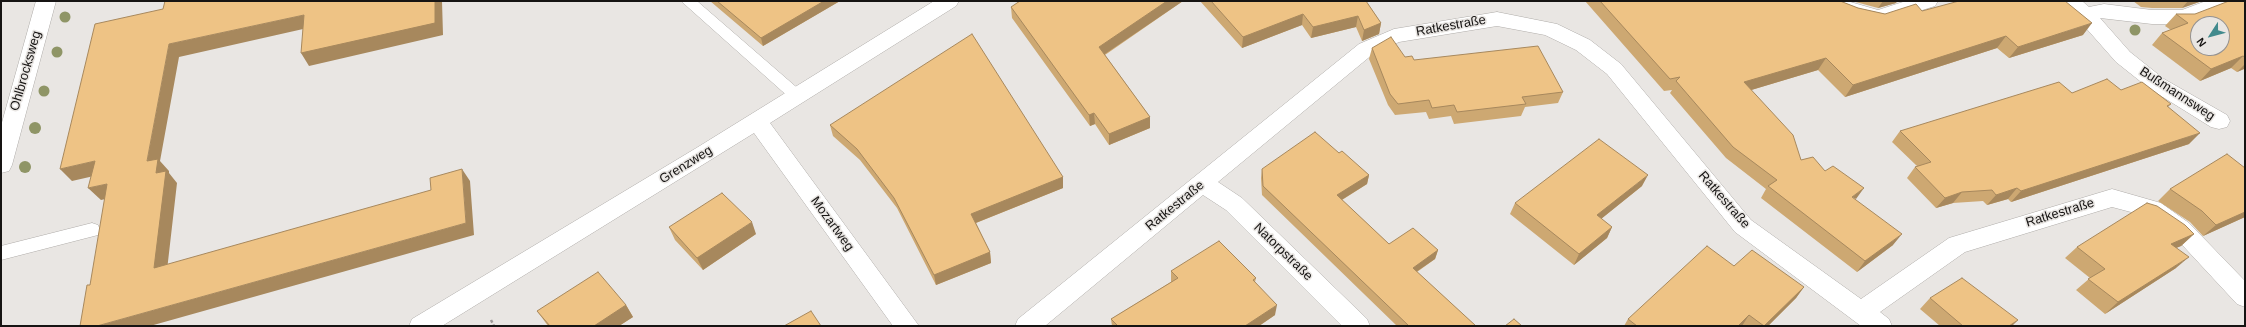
<!DOCTYPE html>
<html>
<head>
<meta charset="utf-8">
<style>
  body { margin:0 }
  #map { position:relative; width:2246px; height:327px; overflow:hidden; background:#e9e6e3; font-family:Helvetica,sans-serif }
  canvas { display:block }
  .frame { position:absolute; inset:0; border:2px solid #161413; pointer-events:none }
  .north { position:absolute; left:2190px; top:16px; width:40px; height:40px; box-sizing:border-box; background:#e9e6e3; border:1px solid #959290; border-radius:50%; rotate:234deg; font-size:11px; font-weight:700; line-height:16px; text-align:center; color:#161413 }
  .north::after { content:''; display:block; margin:auto; width:14px; height:18px; background:#428a8d; clip-path:polygon(50% 0,100% 100%,50% 72%,0 100%) }
</style>
</head>
<body>
<div id="map">
<canvas width="2246" height="327"></canvas>
<div class="frame"></div>
<div class="north">N</div>
</div>
<script>
const c = document.querySelector('canvas').getContext('2d');
c.lineJoin = 'round';
function shape(rows) {
  const path = new Path2D();
  for (const r of rows) {
    path.moveTo(r[0], r[1]);
    for (let i = 2; i < r.length; i += 2) path.lineTo(r[i], r[i + 1]);
  }
  return path;
}
function stroke(path, color, width, dash) {
  c.strokeStyle = color;
  c.lineWidth = width;
  c.lineCap = dash ? 'butt' : 'round';
  c.setLineDash(dash || []);
  c.stroke(path);
}
function fillPath(path, color) {
  c.fillStyle = color;
  c.fill(path, 'evenodd');
}
function write(font, color, halo, rows, align = 'center') {
  c.font = font + ' Helvetica,sans-serif';
  c.lineWidth = 3;
  c.setLineDash([]);
  c.textBaseline = 'middle';
  c.strokeStyle = halo;
  c.fillStyle = color;
  for (const [text, x, y, turn = 0] of rows) {
    c.save();
    c.translate(x, y);
    c.rotate((+turn || 0) * Math.PI / 180);
    c.textAlign = isNaN(turn) ? turn : align;
    if (halo) c.strokeText(text, 0, 0);
    c.fillText(text, 0, 0);
    c.restore();
  }
}
const lane = shape([
  [681,1,697,1,802,92,805,96,802,100,797,102,792,100,681,1],
  [92,223,98,225,100,230,98,235,1,260,1,246,92,223]
]);
const street = shape([
  [36,1,56,1,12,165,9,171,1,173,1,126,36,1],
  [934,1,959,1,956,6,770,123,919,326,893,326,754,133,442,326,409,326,412,319,698,147,934,1],
  [1825,1,1847,1,1878,10,1906,1,1938,1,1935,6,1878,24,1851,18,1833,11,1825,1],
  [2059,1,2082,1,2089,7,2104,4,2152,10,2182,10,2206,1,2235,1,2232,6,2184,24,2152,24,2100,18,2130,52,2164,79,2227,115,2230,121,2227,127,2219,129,2211,127,2150,89,2116,62,2078,19,2059,1],
  [1497,12,1557,24,1590,40,1621,64,1751,220,1861,299,1949,238,2112,189,2161,203,2189,223,2245,281,2245,307,2237,304,2173,235,2146,216,2112,207,1965,252,1880,312,1889,319,1892,326,1861,326,1735,232,1607,74,1576,50,1545,35,1497,26,1399,42,1373,54,1218,182,1242,198,1367,319,1370,326,1342,326,1226,210,1203,195,1045,326,1015,326,1018,319,1359,44,1394,29,1497,12]
]);
stroke(lane, '#afaca9', 1);
stroke(street, '#afaca9', 1);
stroke(shape([
  [491,320,494,326]
]), '#9d9a98', 2.5, [3, 2]);
fillPath(lane, '#fff');
fillPath(street, '#fff');
c.fillStyle = '#8f9566';
for (const [x, y, r] of [
  [65,17,5.5],
  [2135,30,5.5],
  [57,52,5.5],
  [44,91,5.5],
  [35,128,6],
  [25,167,6]
]) {
  c.beginPath();
  c.arc(x, y, r, 0, 2 * Math.PI);
  c.fill();
}
fillPath(shape([
  [710,1,840,1,763,46],
  [1020,1,1183,1,1105,55,1150,117,1150,128,1109,145,1095,124,1090,126,1012,18,1011,7],
  [1200,1,1366,1,1381,23,1379,34,1362,41,1356,27,1311,38,1302,25,1242,48],
  [1585,1,1840,1,1858,8,1885,14,1922,11,2083,35,2009,58,1997,48,1845,97,1818,70,1751,90,1801,160,1825,171,1856,200,1893,245,1857,272,1761,198,1766,189,1726,158,1670,93,1672,90,1664,91],
  [1852,1,1897,1,1896,3,1878,8],
  [2133,1,2202,1,2182,8,2152,8,2141,7],
  [2245,1,2245,70,2244,69,2237,72,2231,68,2200,81,2152,45,2162,33,2171,30,2165,26,2176,14,2195,14],
  [1372,48,1405,57,1414,60,1563,92,1558,103,1525,107,1521,116,1454,124,1451,116,1429,119,1426,112,1395,115,1388,105,1369,59],
  [2121,90,2171,104,2168,107,2189,144,2011,202,2008,199,1987,205,1983,201,1953,203,1936,208,1907,178,1915,167,1917,166,1892,142,1900,131,2072,93],
  [830,125,1063,177,1063,188,976,223,990,252,991,263,936,285,897,208,860,160,833,136],
  [1339,153,1369,175,1367,184,1342,200,1389,244,1438,250,1435,259,1417,272,1476,326,1397,326,1262,195,1261,178,1262,169],
  [1642,186,1601,219,1612,227,1607,238,1574,265,1510,214,1515,203],
  [2170,189,2245,217,2203,236,2190,222,2158,201],
  [669,227,756,234,703,270,675,240],
  [2194,234,2181,246,2176,248,2176,268,2105,314,2076,290,2090,278,2065,258,2077,247],
  [1734,266,1804,287,1796,298,1768,326,1624,326,1628,319],
  [1171,271,1256,278,1255,282,1275,315,1259,326,1112,326,1111,319,1171,282],
  [1930,298,2012,326,1940,326,1920,309],
  [626,305,633,317,619,326,548,326,537,311]
]), '#cda872');
fillPath(shape([
  [435,1,442,1,443,35,309,66,301,53],
  [824,1,840,1,763,46,761,38],
  [1167,1,1183,1,1099,58,1099,47],
  [1883,1,1897,1,1896,3,1878,8],
  [2188,1,2202,1,2182,8],
  [1303,14,1302,25,1242,48,1243,37],
  [304,15,312,27,179,57,160,161,169,171,169,173,177,183,166,279,154,268,156,173,147,161,169,44],
  [1358,16,1356,27,1311,38,1313,27],
  [1381,23,1379,34,1362,41,1364,30],
  [2092,23,2083,35,2009,58,2018,47],
  [2006,36,1997,48,1845,97,1853,85],
  [2243,56,2231,68,2200,81,2211,69],
  [1826,58,1818,70,1738,94,1744,82],
  [2245,64,2245,67,2244,69,2237,72],
  [1094,113,1095,124,1090,126,1089,115],
  [1150,117,1150,128,1109,145,1109,134],
  [2200,133,2189,144,2011,202,2021,191],
  [95,161,107,173,72,181,60,169],
  [462,169,470,181,474,235,150,326,97,326,466,223],
  [1369,175,1367,184,1335,204,1337,195],
  [1648,175,1642,186,1591,227,1597,215],
  [1063,177,1063,188,973,224,971,214],
  [107,184,119,196,101,200,88,188],
  [1864,188,1856,199,1852,197],
  [2017,188,2008,199,1987,205,1996,195],
  [1962,192,1953,203,1936,208,1945,198],
  [2245,212,2245,217,2203,236,2216,225],
  [752,222,756,234,703,270,697,258],
  [1612,227,1607,238,1574,265,1579,254],
  [1902,234,1893,245,1857,272,1865,261],
  [2194,234,2181,246,2159,255,2171,244],
  [1438,250,1435,259,1410,276,1413,268],
  [990,252,991,263,936,285,934,275],
  [2189,257,2176,268,2105,314,2118,302],
  [1804,287,1796,298,1768,326,1764,326],
  [626,305,633,317,619,326,594,326],
  [1277,305,1275,315,1259,326,1245,326],
  [1749,315,1742,326,1738,326],
  [2018,320,2012,326,2009,326]
]), '#a7885d');
const building = shape([
  [165,1,435,1,435,23,301,53,304,15,169,44,147,161,158,159,156,173,166,171,154,268,431,190,430,178,462,169,466,223,97,326,80,326,87,285,90,285,107,184,88,188,95,161,60,169,95,24,163,9,165,1],
  [717,1,824,1,761,38,717,1],
  [1020,1,1167,1,1099,47,1150,117,1109,134,1094,113,1089,115,1011,7,1020,1],
  [1211,1,1366,1,1381,23,1364,30,1358,16,1313,27,1303,14,1243,37,1211,1],
  [1600,1,1840,1,1858,8,1885,14,1916,4,1922,11,1959,1,2065,1,2092,23,2018,47,2006,36,1853,85,1826,58,1744,82,1793,135,1801,160,1813,157,1825,171,1833,166,1864,188,1852,197,1902,234,1865,261,1768,186,1777,180,1733,147,1676,81,1680,77,1670,79,1600,1],
  [2229,1,2245,1,2245,57,2243,56,2211,69,2162,33,2188,23,2176,14,2195,14,2229,1],
  [2198,24,2222,24,2222,48,2198,48,2198,24],
  [972,34,1063,177,971,214,990,252,934,275,894,198,857,149,830,125,972,34],
  [1391,37,1405,57,1412,56,1414,60,1538,46,1563,92,1522,97,1526,104,1457,112,1454,105,1432,108,1429,100,1398,104,1390,94,1372,48,1391,37],
  [2107,79,2121,90,2142,82,2171,104,2167,106,2200,133,2021,191,2017,188,1996,195,1992,190,1962,192,1945,198,1915,167,1931,162,1900,131,2059,82,2072,93,2107,79],
  [1315,132,1339,153,1342,151,1369,175,1337,195,1389,244,1413,228,1438,250,1413,268,1476,326,1409,326,1263,186,1262,169,1315,132],
  [1599,139,1648,175,1597,215,1612,227,1579,254,1515,203,1599,139],
  [2227,154,2245,168,2245,212,2216,225,2202,211,2170,189,2227,154],
  [722,193,752,222,697,258,669,227,722,193],
  [2147,203,2157,206,2185,225,2194,234,2171,244,2189,257,2118,302,2088,279,2105,269,2077,247,2147,203],
  [1219,241,1256,278,1253,280,1277,305,1245,326,1118,326,1111,319,1178,278,1171,271,1219,241],
  [1707,246,1734,266,1752,250,1804,287,1764,326,1749,315,1738,326,1637,326,1628,319,1707,246],
  [598,272,626,305,594,326,550,326,537,311,598,272],
  [1962,278,2018,320,2009,326,1963,326,1930,298,1962,278],
  [811,311,821,326,784,326,811,311],
  [1514,319,1522,326,1505,326,1514,319]
]);
fillPath(building, '#eec385');
stroke(building, '#a7885d', 1);
write('13px', '#161413', '#e9e6e3', [
  ["Ratkestraße",1451,26,-10],
  ["Ohlbrocksweg",26,71,-74],
  ["Bußmannsweg",2177,94,33],
  ["Grenzweg",686,165,-32],
  ["Ratkestraße",1724,200,49],
  ["Ratkestraße",1175,206,-39],
  ["Ratkestraße",2060,213,-17],
  ["Mozartweg",832,224,54],
  ["Natorpstraße",1283,252,44]
]);
</script>
</body>
</html>
